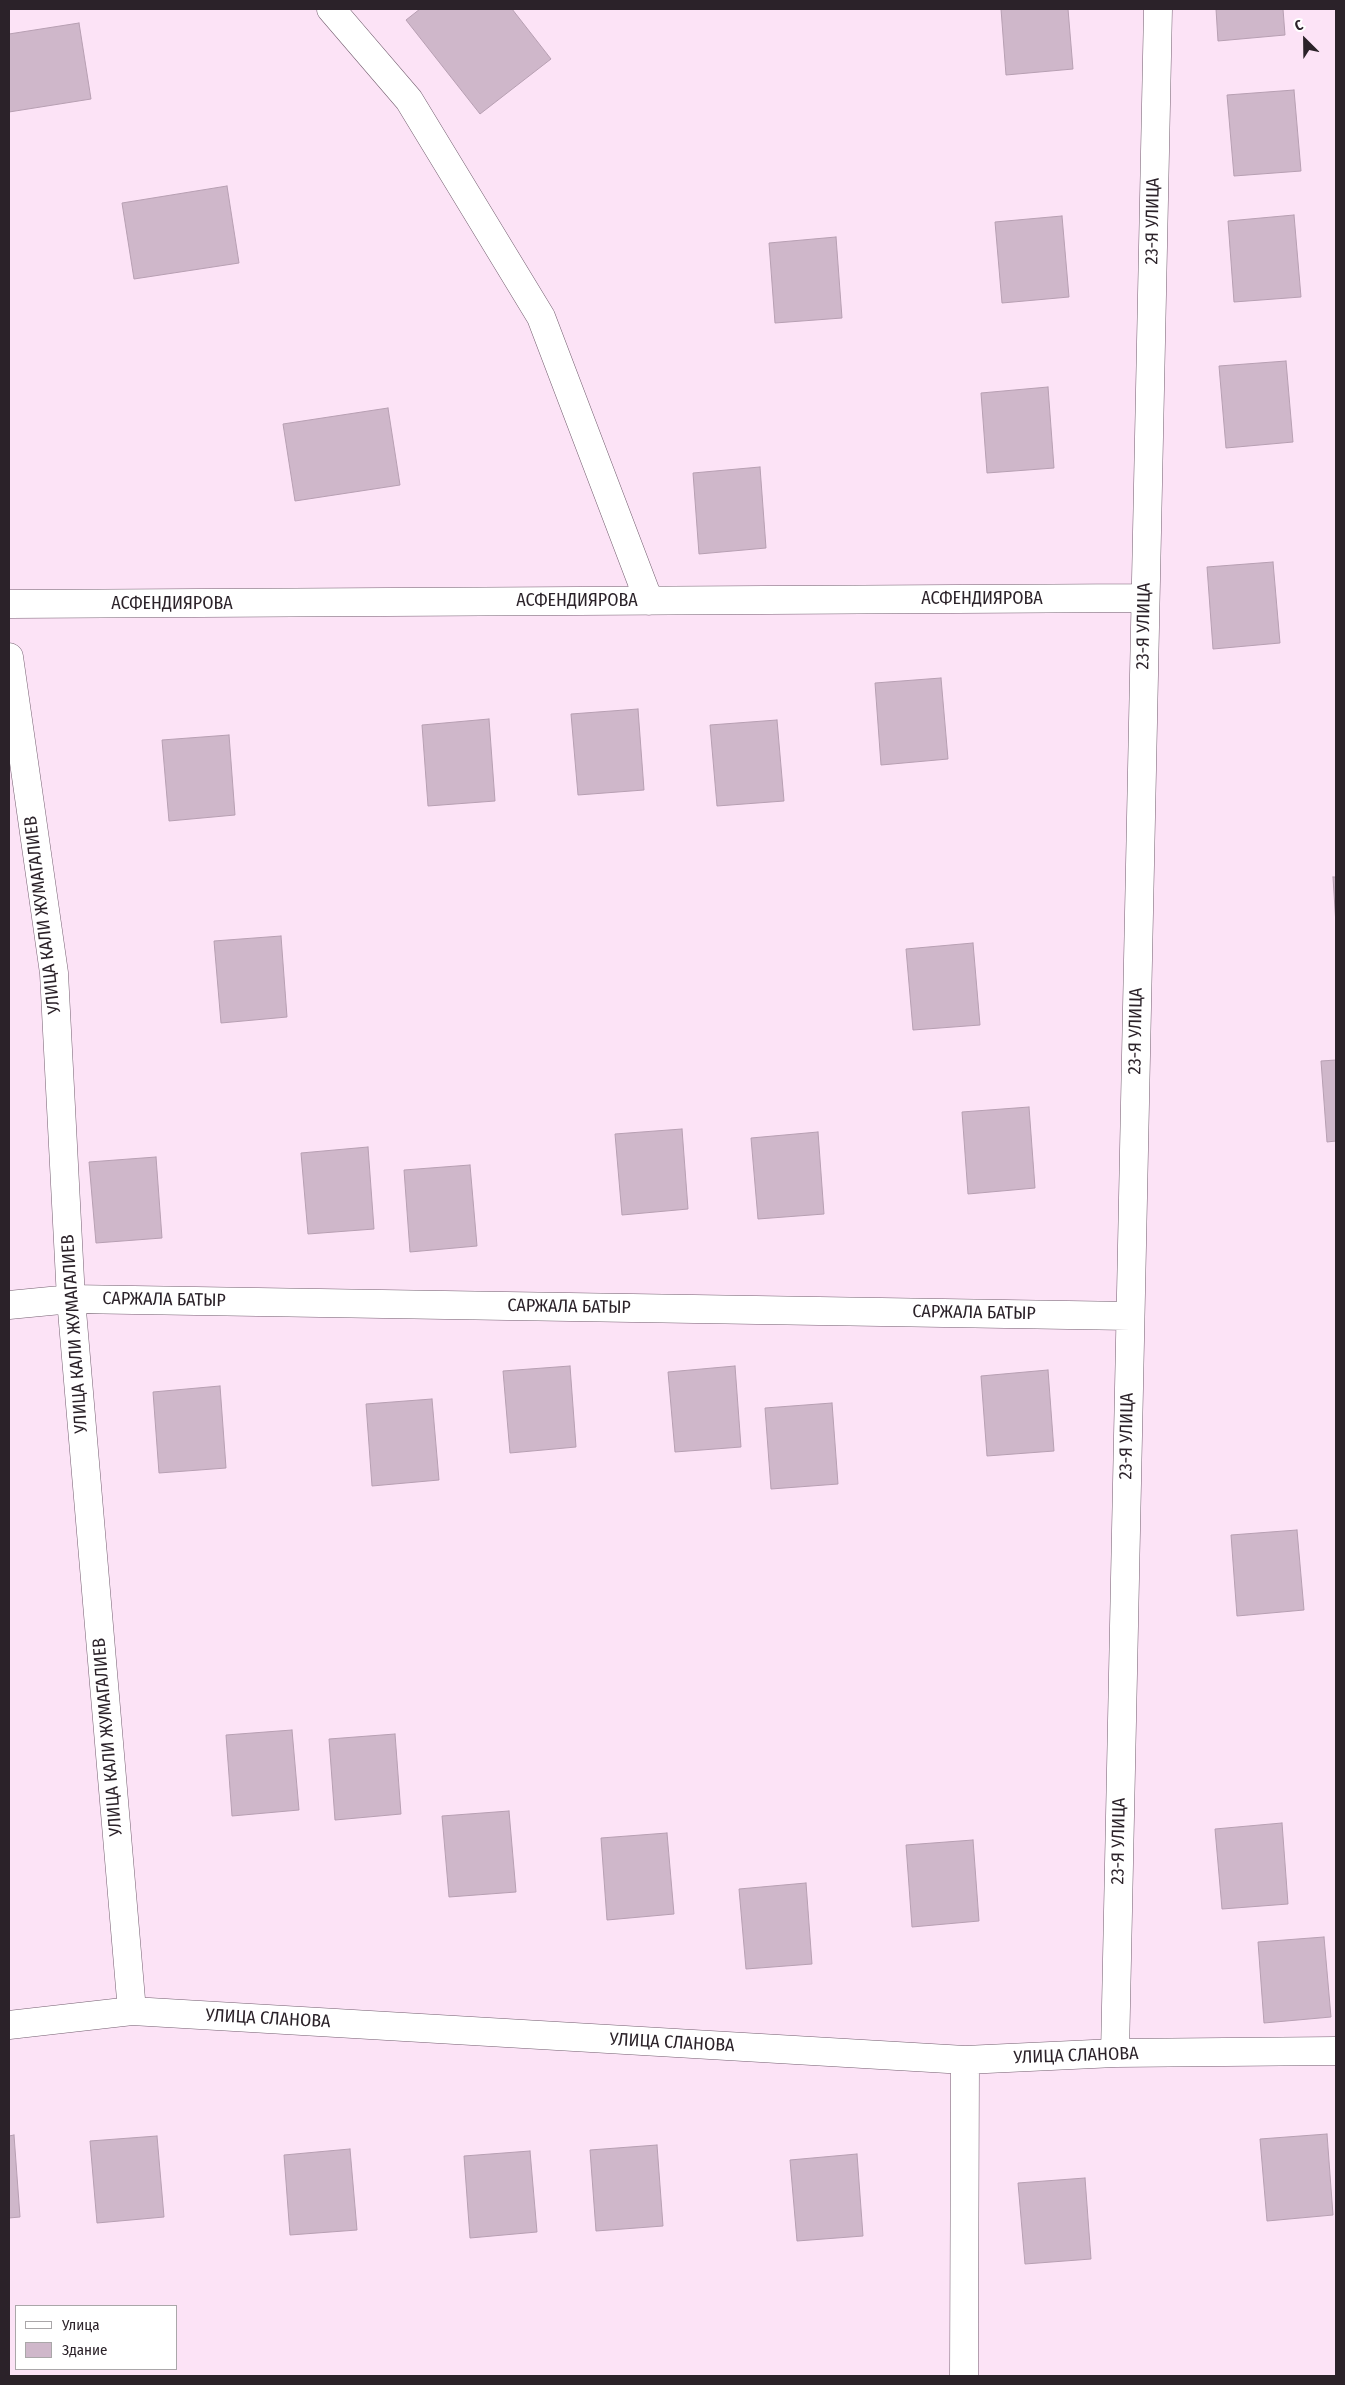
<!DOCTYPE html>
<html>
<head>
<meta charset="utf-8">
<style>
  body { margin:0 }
  #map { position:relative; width:1345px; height:2385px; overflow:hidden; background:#fce3f6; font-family:"Fira Sans Condensed",sans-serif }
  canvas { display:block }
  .frame { position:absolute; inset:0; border:10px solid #2b2229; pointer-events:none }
  .legend { position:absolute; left:15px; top:2305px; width:162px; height:65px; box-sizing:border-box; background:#fff; border:1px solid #aaa7a9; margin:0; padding:6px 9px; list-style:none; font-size:15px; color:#2b2229 }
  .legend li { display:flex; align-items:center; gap:10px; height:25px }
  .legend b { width:25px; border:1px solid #aaa7a9 }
  .north { position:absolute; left:1280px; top:15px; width:50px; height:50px; -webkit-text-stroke:4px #fff; paint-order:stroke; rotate:337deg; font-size:14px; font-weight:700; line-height:20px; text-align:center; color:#2b2229 }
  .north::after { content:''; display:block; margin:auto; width:18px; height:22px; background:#2b2229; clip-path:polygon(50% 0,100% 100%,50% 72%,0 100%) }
</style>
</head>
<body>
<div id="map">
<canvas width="1345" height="2385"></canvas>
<div class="frame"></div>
<ul class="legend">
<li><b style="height:6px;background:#fff"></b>Улица</li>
<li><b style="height:14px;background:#cfb7ca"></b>Здание</li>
</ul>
<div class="north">С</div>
</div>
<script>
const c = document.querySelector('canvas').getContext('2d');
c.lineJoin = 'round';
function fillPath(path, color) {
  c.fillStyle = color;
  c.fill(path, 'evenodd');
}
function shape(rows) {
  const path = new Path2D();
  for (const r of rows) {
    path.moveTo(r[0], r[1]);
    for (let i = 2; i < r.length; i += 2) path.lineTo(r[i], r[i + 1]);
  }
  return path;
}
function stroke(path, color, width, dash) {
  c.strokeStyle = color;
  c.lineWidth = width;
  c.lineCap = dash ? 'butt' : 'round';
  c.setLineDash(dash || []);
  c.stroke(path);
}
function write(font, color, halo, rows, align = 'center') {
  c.font = font + ' "Fira Sans Condensed",sans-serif';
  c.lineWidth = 4;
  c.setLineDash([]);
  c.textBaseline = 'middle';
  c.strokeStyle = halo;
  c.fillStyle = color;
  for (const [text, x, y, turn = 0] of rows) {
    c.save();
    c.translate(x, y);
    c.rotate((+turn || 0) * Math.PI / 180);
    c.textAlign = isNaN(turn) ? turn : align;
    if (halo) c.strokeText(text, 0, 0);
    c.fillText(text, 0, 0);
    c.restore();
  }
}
const building = shape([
  [420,9,512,9,551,59,480,114,406,20,420,9],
  [1001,9,1068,9,1073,69,1006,75,1001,9],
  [1216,9,1283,9,1285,35,1218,41,1216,9],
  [79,23,91,99,9,112,9,34,79,23],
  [1294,90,1301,171,1234,176,1227,95,1294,90],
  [227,186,239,263,134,279,122,203,227,186],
  [1294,215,1301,297,1234,302,1228,221,1294,215],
  [1062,216,1069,297,1002,303,995,222,1062,216],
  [836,237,842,318,775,323,769,243,836,237],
  [1286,361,1293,442,1226,448,1219,366,1286,361],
  [1048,387,1054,468,987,473,981,393,1048,387],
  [388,408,400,485,295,501,283,424,388,408],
  [760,467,766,548,699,554,693,473,760,467],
  [1273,562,1280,643,1213,649,1207,567,1273,562],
  [941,678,948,759,881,765,875,683,941,678],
  [638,709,644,790,578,795,571,714,638,709],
  [489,719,495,801,428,806,422,725,489,719],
  [777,720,784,801,717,806,710,725,777,720],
  [229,735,235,815,169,821,162,740,229,735],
  [1333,877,1336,877,1336,925,1333,877],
  [281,936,287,1017,221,1023,214,941,281,936],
  [973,943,980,1025,913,1030,906,949,973,943],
  [1336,1060,1336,1141,1327,1142,1321,1061,1336,1060],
  [1029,1107,1035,1188,968,1194,962,1112,1029,1107],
  [682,1129,688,1209,622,1215,615,1134,682,1129],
  [818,1132,824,1214,758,1219,751,1138,818,1132],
  [368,1147,374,1229,308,1234,301,1153,368,1147],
  [156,1157,162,1238,96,1243,89,1162,156,1157],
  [470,1165,477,1246,410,1252,404,1170,470,1165],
  [570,1366,576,1447,510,1453,503,1371,570,1366],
  [735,1366,741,1447,675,1452,668,1372,735,1366],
  [1048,1370,1054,1451,987,1456,981,1376,1048,1370],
  [220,1386,226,1468,159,1473,153,1392,220,1386],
  [432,1399,439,1480,372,1486,366,1404,432,1399],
  [832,1403,838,1484,771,1489,765,1408,832,1403],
  [1297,1530,1304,1610,1237,1616,1231,1535,1297,1530],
  [292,1730,299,1810,232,1816,226,1735,292,1730],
  [395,1734,401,1814,335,1820,329,1739,395,1734],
  [509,1811,516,1892,449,1897,442,1816,509,1811],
  [1282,1823,1288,1904,1222,1909,1215,1829,1282,1823],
  [667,1833,674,1914,607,1920,601,1838,667,1833],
  [973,1840,979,1921,912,1927,906,1845,973,1840],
  [806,1883,812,1964,746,1969,739,1889,806,1883],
  [1324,1937,1331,2017,1264,2023,1258,1942,1324,1937],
  [1327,2134,1333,2215,1267,2221,1260,2139,1327,2134],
  [14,2135,20,2217,9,2218,9,2136,14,2135],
  [157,2136,164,2217,97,2223,90,2141,157,2136],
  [657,2145,663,2226,596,2231,590,2150,657,2145],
  [350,2149,357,2230,290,2235,284,2155,350,2149],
  [530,2151,537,2232,470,2238,464,2156,530,2151],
  [857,2154,863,2236,797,2241,790,2160,857,2154],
  [1085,2178,1091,2259,1025,2264,1018,2183,1085,2178]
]);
fillPath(building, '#cfb7ca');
stroke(building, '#b79fb2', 1);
const minor = shape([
  [331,9,409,100,541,317,649,601],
  [9,604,1145,598],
  [9,657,54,973,71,1299,132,2011],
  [9,1305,71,1299,1130,1316],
  [9,2025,132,2011,965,2060,1115,2053,1336,2051],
  [1115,2053,1158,9],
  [964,2376,965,2060]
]);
stroke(minor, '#735e6f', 29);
stroke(minor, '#fff', 28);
write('18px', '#2b2229', '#fff', [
  ["23-Я УЛИЦА",1153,221,-89],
  ["АСФЕНДИЯРОВА",982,599],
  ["АСФЕНДИЯРОВА",577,601],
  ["АСФЕНДИЯРОВА",172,604],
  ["23-Я УЛИЦА",1144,626,-89],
  ["УЛИЦА КАЛИ ЖУМАГАЛИЕВ",43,915,-97],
  ["23-Я УЛИЦА",1136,1031,-89],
  ["САРЖАЛА БАТЫР",164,1300,1],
  ["САРЖАЛА БАТЫР",569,1307,1],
  ["САРЖАЛА БАТЫР",974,1313,1],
  ["УЛИЦА КАЛИ ЖУМАГАЛИЕВ",75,1334,-94],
  ["23-Я УЛИЦА",1127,1436,-89],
  ["УЛИЦА КАЛИ ЖУМАГАЛИЕВ",108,1737,-95],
  ["23-Я УЛИЦА",1119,1841,-89],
  ["УЛИЦА СЛАНОВА",268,2019,3],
  ["УЛИЦА СЛАНОВА",672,2043,3],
  ["УЛИЦА СЛАНОВА",1076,2056,-2]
]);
</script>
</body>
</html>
